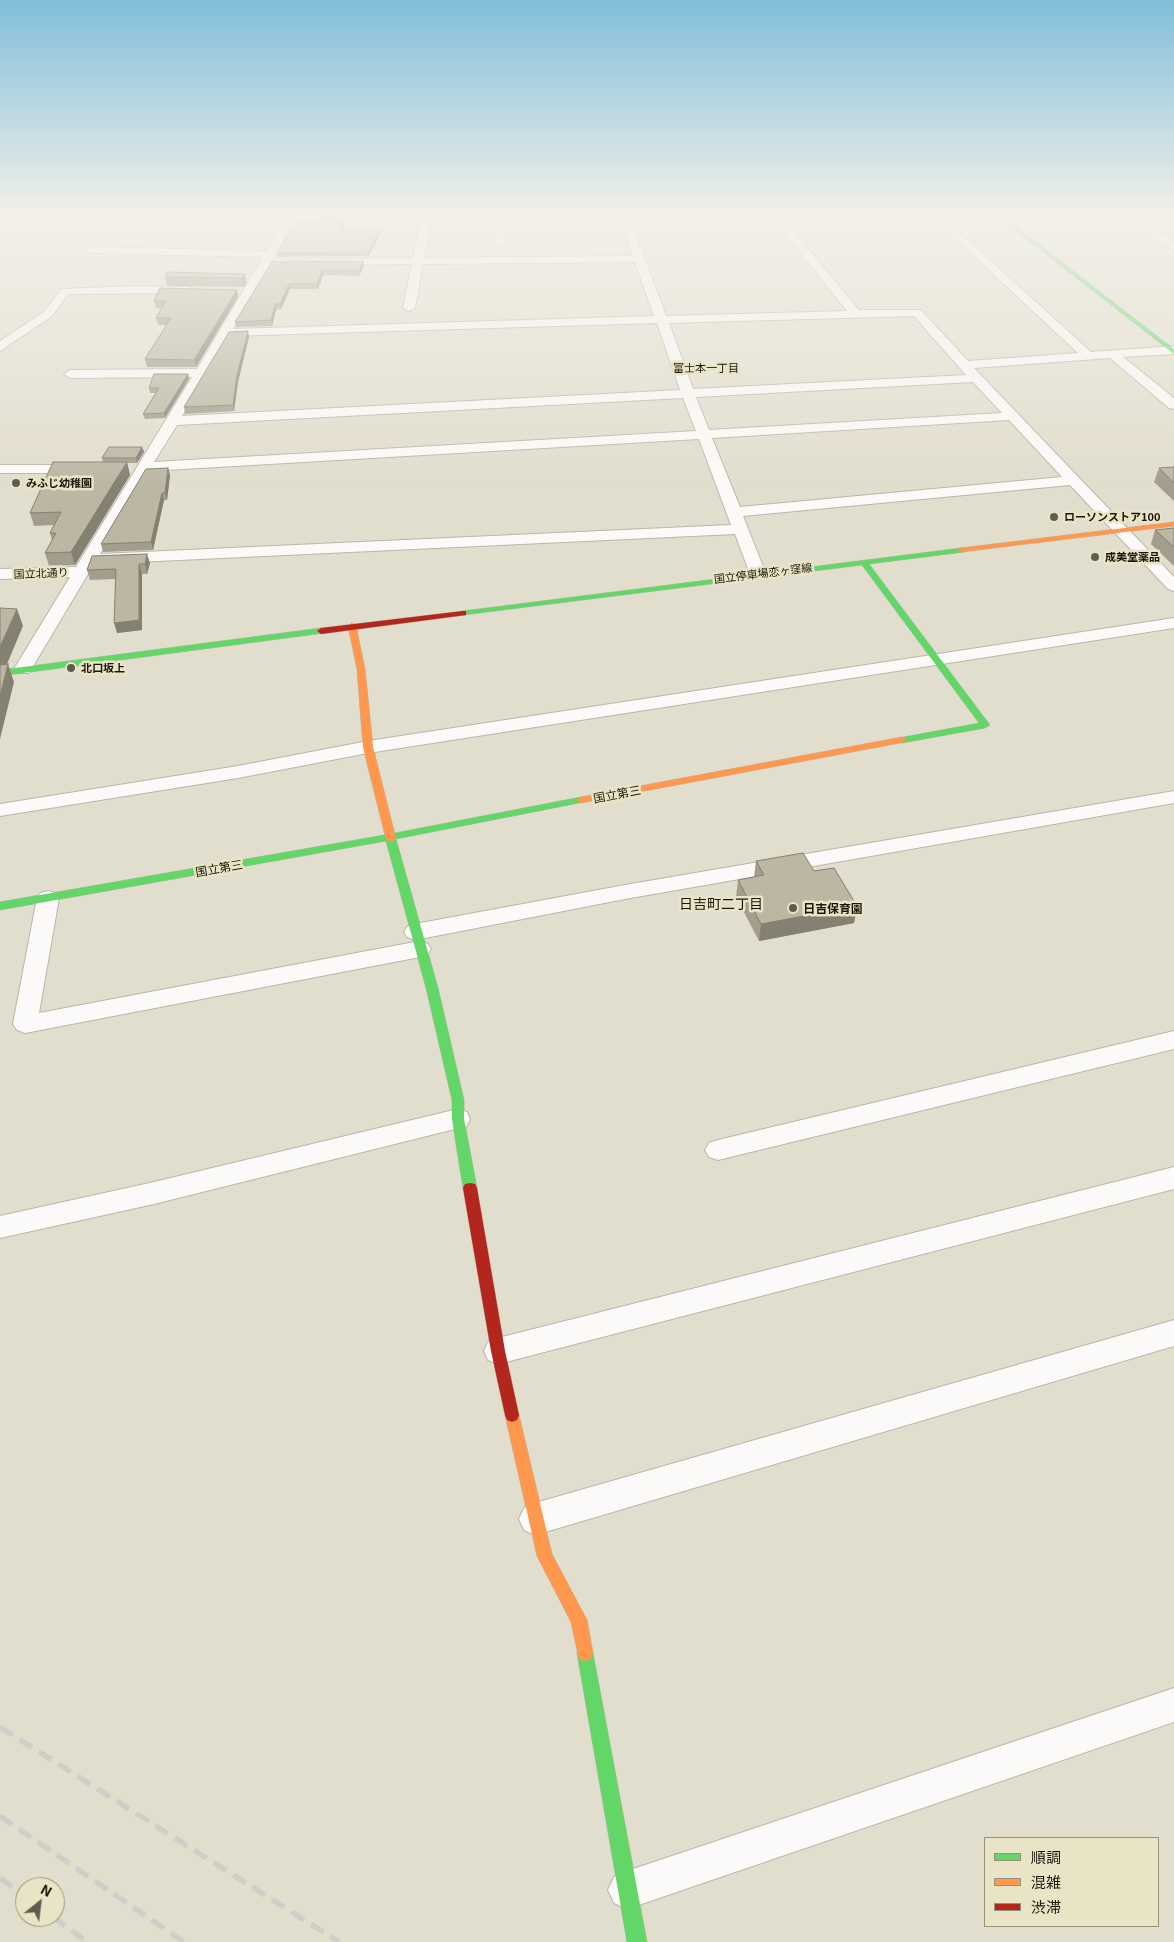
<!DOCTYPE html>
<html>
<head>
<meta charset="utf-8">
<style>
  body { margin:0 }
  #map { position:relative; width:1174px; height:1942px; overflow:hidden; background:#e2dece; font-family:Georgia,"Noto Sans JP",serif }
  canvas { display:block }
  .legend { position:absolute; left:984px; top:1837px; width:175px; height:90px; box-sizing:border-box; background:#eae4c6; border:1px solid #96927c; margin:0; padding:6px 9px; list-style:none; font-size:15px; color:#19170c }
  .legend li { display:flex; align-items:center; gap:10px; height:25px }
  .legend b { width:25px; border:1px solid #96927c }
  .north { position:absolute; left:15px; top:1877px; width:50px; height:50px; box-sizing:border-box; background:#eae4c6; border:1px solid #96927c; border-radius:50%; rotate:29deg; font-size:14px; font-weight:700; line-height:20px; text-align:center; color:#19170c }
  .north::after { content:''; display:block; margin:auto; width:18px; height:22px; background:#5f5d50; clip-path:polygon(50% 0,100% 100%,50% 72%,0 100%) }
</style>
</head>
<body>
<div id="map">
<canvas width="1174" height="1942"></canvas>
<ul class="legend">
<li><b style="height:6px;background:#63d668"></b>順調</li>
<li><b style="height:6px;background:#ff974d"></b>混雑</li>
<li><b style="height:6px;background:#b3261e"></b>渋滞</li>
</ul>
<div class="north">N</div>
</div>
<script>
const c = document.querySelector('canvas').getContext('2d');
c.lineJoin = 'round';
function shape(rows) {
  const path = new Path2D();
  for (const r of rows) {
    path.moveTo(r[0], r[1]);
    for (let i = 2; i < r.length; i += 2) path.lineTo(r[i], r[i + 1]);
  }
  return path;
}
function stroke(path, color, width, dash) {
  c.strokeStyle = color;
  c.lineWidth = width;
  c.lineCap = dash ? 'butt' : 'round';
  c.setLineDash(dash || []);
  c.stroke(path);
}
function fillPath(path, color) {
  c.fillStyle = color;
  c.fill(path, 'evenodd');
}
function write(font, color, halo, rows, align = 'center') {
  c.font = font + ' Georgia,"Noto Sans JP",serif';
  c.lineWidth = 5;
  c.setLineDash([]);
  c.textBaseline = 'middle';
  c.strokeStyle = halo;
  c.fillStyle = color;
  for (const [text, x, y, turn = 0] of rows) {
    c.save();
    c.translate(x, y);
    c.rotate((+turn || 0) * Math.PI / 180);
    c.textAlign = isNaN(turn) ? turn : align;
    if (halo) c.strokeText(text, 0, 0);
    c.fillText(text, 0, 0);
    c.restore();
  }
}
const street = shape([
  [287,216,629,216,666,316,847,311,771,216,781,216,859,310,921,310,968,361,1078,353,931,216,941,216,1091,352,1174,346,1174,354,1123,357,1174,398,1174,409,1169,408,1110,358,974,368,1174,577,1174,591,1168,589,1070,485,743,516,766,574,758,579,750,574,735,534,94,564,29,673,17,673,14,669,70,577,0,579,0,569,76,567,192,377,70,378,64,374,70,370,197,369,263,257,90,253,85,250,90,247,267,251,287,216],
  [620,220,633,256,424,258,431,221,495,221,495,243,500,246,505,243,505,221,620,220],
  [421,221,413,258,332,259,327,262,332,265,412,264,403,308,409,311,415,308,423,264,635,262,654,316,233,329,294,222,421,221],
  [914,316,966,375,693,389,669,323,914,316],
  [657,323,680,390,182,416,229,336,657,323],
  [973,382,1002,413,709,430,696,397,973,382],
  [683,398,696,431,154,462,177,425,683,398],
  [1009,420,1062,477,740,507,712,438,1009,420],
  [699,439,731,525,100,554,149,471,699,439],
  [1123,216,1134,216,1174,243,1174,251,1123,216],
  [134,286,189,287,195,290,189,293,68,294,52,316,0,351,0,341,44,312,61,289,134,286],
  [0,465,80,465,87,469,80,473,0,473,0,465],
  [1174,618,1174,628,368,753,238,778,0,816,0,804,238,766,368,741,1174,618],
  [1174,791,1174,803,625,899,415,940,407,937,404,932,407,927,415,924,625,885,1174,791],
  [48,891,56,893,59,898,39,1013,420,941,428,944,431,949,428,954,420,957,25,1033,17,1030,13,1024,37,898,40,893,48,891],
  [1174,1031,1174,1049,718,1160,709,1157,705,1150,709,1143,718,1140,1174,1031],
  [458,1109,467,1112,470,1119,467,1126,154,1204,0,1238,0,1216,154,1182,458,1109],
  [1174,1167,1174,1189,498,1364,488,1360,484,1351,488,1342,498,1338,1174,1167],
  [1174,1320,1174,1346,535,1535,524,1530,519,1519,524,1508,535,1503,1174,1320],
  [1174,1688,1174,1722,627,1909,614,1903,608,1890,614,1877,627,1871,1174,1688]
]);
const fast = shape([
  [997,216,1002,216,1174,349,1174,354,997,216],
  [961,548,965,550,964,552,869,564,990,725,985,728,902,743,899,742,899,738,979,723,862,565,463,615,459,613,463,611,961,548],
  [321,628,325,631,324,633,0,676,0,670,321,628],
  [581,797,584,798,586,800,584,802,396,839,438,988,464,1100,464,1119,477,1188,475,1192,470,1193,465,1192,463,1188,452,1119,452,1100,426,988,386,841,0,910,0,902,390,834,581,797],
  [585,1645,591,1647,593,1653,647,1942,627,1942,577,1653,579,1647,585,1645]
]);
const slow = shape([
  [1174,522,1174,526,961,552,957,550,961,548,1174,522],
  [352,623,356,626,365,669,373,747,396,839,391,842,386,839,363,747,357,669,348,626,352,623],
  [902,737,905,738,905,742,581,803,576,800,581,797,902,737],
  [512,1408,517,1410,519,1415,552,1554,587,1620,593,1653,591,1659,585,1661,579,1659,571,1622,537,1556,505,1415,507,1410,512,1408]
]);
const jam = shape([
  [463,611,466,611,466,615,321,634,317,631,321,628,463,611],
  [470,1183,475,1184,477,1188,505,1351,519,1415,517,1420,512,1422,507,1420,505,1415,491,1351,463,1188,465,1184,470,1183]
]);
stroke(street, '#b9b6aa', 2);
stroke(fast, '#b9b6aa', 1);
stroke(slow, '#b9b6aa', 1);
stroke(jam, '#b9b6aa', 1);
fillPath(street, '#fbfaf8');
fillPath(fast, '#63d668');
fillPath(slow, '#ff974d');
fillPath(jam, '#b3261e');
stroke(shape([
  [0,1727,339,1942],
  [0,1816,184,1942],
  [0,1878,25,1896],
  [53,1917,87,1942]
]), '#cfcec9', 5.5, [15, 8]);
fillPath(shape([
  [346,219,346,223,343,230,379,230,380,235,369,256,278,257,277,253],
  [272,262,364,266,359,276,323,275,318,289,290,289,281,309,276,310,272,326,236,327,235,322],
  [245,274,246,283,244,287,167,286,165,277],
  [237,290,238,297,196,367,147,367,145,359,167,325,158,325,156,318,162,308,156,308,154,301],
  [249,337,238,382,234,411,185,414,184,407],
  [188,374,189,379,165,418,145,419,143,414,156,393,150,393,149,388],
  [142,447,144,452,137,463,127,463,130,475,75,565,49,566,45,553,52,540,50,533,54,525,34,526,30,513,103,462,102,458],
  [1174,467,1174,501,1154,482,1159,468],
  [170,475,167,500,164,500,153,550,103,552,101,544],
  [1174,528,1174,566,1151,544,1155,530],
  [150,563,147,574,142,574,142,630,117,633,115,579,90,580,87,570],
  [756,861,814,871,857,906,854,923,759,941,736,897,738,880,754,877]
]), '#a29d8c');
fillPath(shape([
  [346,219,346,223,341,235,340,230],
  [379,230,380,235,369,256,368,252],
  [363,261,364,266,359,276,359,271],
  [322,270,323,275,318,289,317,284],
  [245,274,246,283,244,287,242,278],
  [289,284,290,289,281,309,280,304],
  [237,290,238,297,196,367,194,360],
  [275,304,276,310,272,326,271,320],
  [248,331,249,337,238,382,234,411,233,405,237,375],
  [188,374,189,379,165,418,164,413],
  [142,447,144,452,137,463,136,458],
  [127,462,130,475,75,565,71,552],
  [168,468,170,475,167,500,165,493],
  [162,493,164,500,153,550,151,542],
  [147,554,150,563,147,574,145,564],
  [139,564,142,574,142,630,117,633,114,623],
  [17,609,23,626,7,664,0,666,0,647],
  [8,664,14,682,0,739,0,696],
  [857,906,854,923,759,941,761,924]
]), '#848072');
const building = shape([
  [346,219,340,230,379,230,368,252,277,253,295,220,346,219],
  [363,261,359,271,322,270,317,284,289,284,280,304,275,304,271,320,235,322,272,262,363,261],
  [167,272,245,274,242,278,165,277,167,272],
  [160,288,237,290,194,360,145,359,171,318,156,318,166,301,154,301,160,288],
  [248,331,237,375,233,405,184,407,229,332,248,331],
  [154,374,188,374,164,413,143,414,159,388,149,388,154,374],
  [109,447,142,447,136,458,102,458,109,447],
  [53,462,127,462,71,552,45,553,56,533,50,533,61,512,30,513,53,462],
  [1174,467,1174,483,1159,468,1174,467],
  [168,468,165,493,162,493,151,542,101,544,146,469,168,468],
  [1174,528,1174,547,1155,530,1174,528],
  [147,554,145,564,139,564,139,620,114,623,116,569,87,570,92,556,147,554],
  [0,608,17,609,0,647,0,608],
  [8,664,0,696,0,665,8,664],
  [803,853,814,871,834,868,857,906,761,924,738,880,764,875,756,861,803,853]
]);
fillPath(building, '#bcb7a3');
stroke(building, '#848072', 1);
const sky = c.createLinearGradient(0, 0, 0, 487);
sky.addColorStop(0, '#82bedc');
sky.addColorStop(0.44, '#f2f0e9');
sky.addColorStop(1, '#f2f0e900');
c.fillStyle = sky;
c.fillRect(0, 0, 1174, 487);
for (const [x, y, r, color] of [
  [16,483,5,"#5f5d50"],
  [1054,517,5,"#5f5d50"],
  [1095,557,5,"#5f5d50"],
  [71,668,5,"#5f5d50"],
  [793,908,5,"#5f5d50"]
]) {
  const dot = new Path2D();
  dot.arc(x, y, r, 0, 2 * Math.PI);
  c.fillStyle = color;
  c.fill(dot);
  stroke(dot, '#eae4c6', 2);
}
write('11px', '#19170c', '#eae4c6', [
  ["富士本一丁目",706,368]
]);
write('bold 11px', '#19170c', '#eae4c6', [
  ["みふじ幼稚園",26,483],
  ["ローソンストア100",1064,517],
  ["成美堂薬品",1105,557],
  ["北口坂上",81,668]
], 'left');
write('11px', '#19170c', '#eae4c6', [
  ["国立北通り",41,573,-2],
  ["国立停車場恋ヶ窪線",763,573,-7]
]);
write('12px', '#19170c', '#eae4c6', [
  ["国立第三",617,794,-11],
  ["国立第三",219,868,-10]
]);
write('bold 12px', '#19170c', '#eae4c6', [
  ["日吉保育園",803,908]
], 'left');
write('14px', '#19170c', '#eae4c6', [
  ["日吉町二丁目",721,904]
]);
</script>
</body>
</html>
